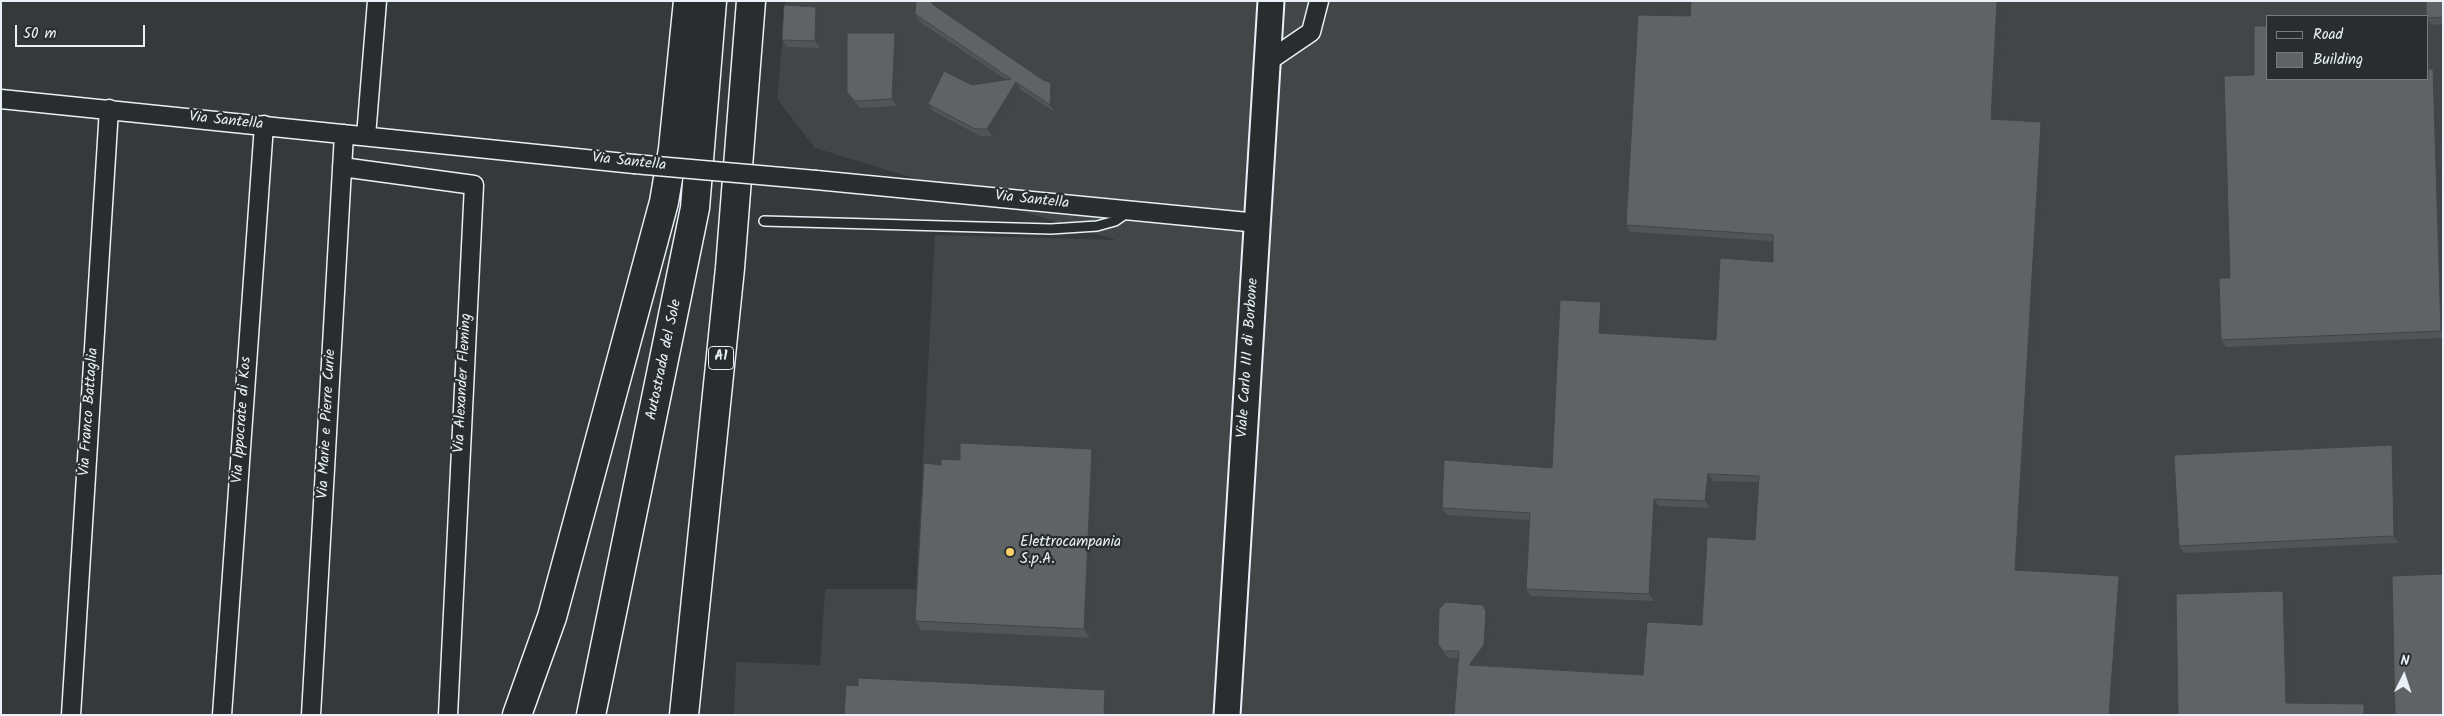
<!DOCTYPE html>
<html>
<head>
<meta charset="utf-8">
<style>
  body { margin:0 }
  #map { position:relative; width:2444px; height:716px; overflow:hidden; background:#35393a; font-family:Kalam,sans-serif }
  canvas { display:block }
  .frame { position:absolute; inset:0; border:2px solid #e8f1f8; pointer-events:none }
  .legend { position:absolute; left:2266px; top:15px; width:162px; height:65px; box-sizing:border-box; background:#2a2d2e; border:1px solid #767b7f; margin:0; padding:6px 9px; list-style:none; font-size:15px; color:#e8f1f8 }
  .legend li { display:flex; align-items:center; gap:10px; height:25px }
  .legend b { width:25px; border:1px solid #767b7f }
  .north { position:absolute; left:2379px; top:651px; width:50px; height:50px; -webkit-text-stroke:4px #2a2d2e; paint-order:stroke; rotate:4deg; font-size:14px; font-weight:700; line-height:20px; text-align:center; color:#e8f1f8 }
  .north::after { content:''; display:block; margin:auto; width:18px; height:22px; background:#e8f1f8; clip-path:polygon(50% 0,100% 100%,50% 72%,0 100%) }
  .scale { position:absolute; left:15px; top:25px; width:130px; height:22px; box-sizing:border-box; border:2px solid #e8f1f8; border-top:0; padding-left:6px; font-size:15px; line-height:18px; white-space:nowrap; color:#e8f1f8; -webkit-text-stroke:4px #2a2d2e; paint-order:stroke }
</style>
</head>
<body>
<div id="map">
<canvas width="2444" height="716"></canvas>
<div class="frame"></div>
<ul class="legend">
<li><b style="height:6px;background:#2a2d2e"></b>Road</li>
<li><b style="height:14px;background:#5f6365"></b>Building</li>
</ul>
<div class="north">N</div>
<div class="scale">50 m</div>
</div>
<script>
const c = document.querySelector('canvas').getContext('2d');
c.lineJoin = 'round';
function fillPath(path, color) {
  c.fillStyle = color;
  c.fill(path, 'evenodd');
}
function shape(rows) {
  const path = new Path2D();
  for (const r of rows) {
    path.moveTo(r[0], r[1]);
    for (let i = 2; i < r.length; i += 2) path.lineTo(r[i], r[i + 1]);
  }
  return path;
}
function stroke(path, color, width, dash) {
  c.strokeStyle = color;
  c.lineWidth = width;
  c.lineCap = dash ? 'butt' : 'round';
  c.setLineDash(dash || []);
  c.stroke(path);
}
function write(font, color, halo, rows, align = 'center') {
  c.font = font + ' Kalam,sans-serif';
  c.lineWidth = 4.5;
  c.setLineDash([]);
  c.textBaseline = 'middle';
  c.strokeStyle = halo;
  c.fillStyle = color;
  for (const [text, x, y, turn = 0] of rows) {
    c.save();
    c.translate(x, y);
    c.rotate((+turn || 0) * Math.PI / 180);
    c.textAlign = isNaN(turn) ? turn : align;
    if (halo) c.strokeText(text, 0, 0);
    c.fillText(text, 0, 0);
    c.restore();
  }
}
fillPath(shape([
  [786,1,2443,1,2443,715,734,715,736,662,820,665,825,589,916,589,935,235,1116,240,815,148,777,99],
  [2268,16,2428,16,2428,79,2268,79]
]), '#424647');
const service = shape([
  [764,221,1051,229,1097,226,1115,221,1128,212]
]);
const minor = shape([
  [1267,62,1311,32,1319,1],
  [1,99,634,164],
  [366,136,377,1],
  [342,167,474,185,448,715],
  [816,180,1258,223],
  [71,715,109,109],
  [222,715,264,125],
  [311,715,344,134]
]);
const secondary = shape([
  [1227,715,1271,1]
]);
const motorway = shape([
  [517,715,552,617,664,202,673,149,688,1],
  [591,715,695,208,712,1],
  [684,715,730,268,751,1]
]);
stroke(service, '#e8f1f8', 12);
stroke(minor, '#e8f1f8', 21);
stroke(secondary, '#e8f1f8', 29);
stroke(motorway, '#e8f1f8', 31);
stroke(service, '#2a2d2e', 9);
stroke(minor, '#2a2d2e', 18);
stroke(secondary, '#2a2d2e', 25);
stroke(motorway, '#2a2d2e', 28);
const minorBridge = shape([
  [634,164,816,180]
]);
stroke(minorBridge, '#e8f1f8', 21, []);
stroke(minorBridge, '#2a2d2e', 18);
fillPath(shape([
  [916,1,937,1,937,8,1043,80,1051,83,1056,90,1055,112,1021,90,992,136,980,136,933,111,928,104,972,85,1007,80,920,22,915,14],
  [1691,1,2003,1,1996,119,2041,122,2046,129,2020,570,2124,583,1454,715,1458,658,1448,658,1438,644,1483,605,1491,618,1489,652,1479,665,1643,675,1702,625,1755,540,1758,482,1713,481,1710,508,1659,506,1654,601,1531,596,1526,589,1530,520,1447,515,1442,508,1552,468,1601,302,1606,309,1604,334,1716,340,1773,262,1773,241,1631,232,1626,225,1690,16],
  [2443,1,2443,24,2431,25,2428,20,2428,16],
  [816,7,821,14,820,48,787,47,782,40],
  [900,40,897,106,860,108,847,92],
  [2433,69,2438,76,2443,229,2443,338,2226,347,2221,340,2230,278,2254,75,2268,79],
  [2397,453,2399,543,2184,553,2179,546],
  [1098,458,1090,638,921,630,915,621,941,465,960,460]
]), '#525557');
fillPath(shape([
  [932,1,937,1,937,11,932,4],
  [1997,1,2003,1,1996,126,1991,119],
  [816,7,821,14,820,48,815,41],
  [895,33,900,40,897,106,892,99],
  [2433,69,2438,76,2443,229,2443,333,2441,331],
  [1016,82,1021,90,992,136,987,129],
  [1051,83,1056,90,1055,112,1050,105],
  [2041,122,2046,129,2020,577,2015,570],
  [1601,302,1606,309,1604,340,1599,333],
  [2392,445,2397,453,2399,543,2394,536],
  [1092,449,1098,458,1090,638,1084,629],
  [1708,474,1713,481,1710,508,1705,501],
  [1654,499,1659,506,1654,601,1649,594],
  [2119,576,2124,583,2115,715,2109,715],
  [2283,591,2288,598,2291,710,2286,703],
  [1483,605,1491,618,1489,652,1474,672,1469,665],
  [1105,690,1110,697,1110,715,1104,715],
  [2364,704,2369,711,2369,715,2364,715]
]), '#424547');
const building = shape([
  [916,1,932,1,932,4,1043,80,1051,83,1050,105,1016,82,987,129,975,129,928,104,944,71,972,85,1011,79,915,14,916,1],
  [1691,1,1997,1,1991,119,2041,122,2015,570,2119,576,2109,715,1454,715,1459,651,1443,651,1438,644,1439,609,1446,602,1483,605,1486,611,1484,645,1469,665,1643,675,1647,622,1702,625,1707,537,1755,540,1759,476,1708,474,1705,501,1654,499,1649,594,1526,589,1530,513,1442,508,1444,460,1552,468,1560,300,1601,302,1599,333,1716,340,1720,258,1773,262,1773,235,1626,225,1638,15,1690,16,1691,1],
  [2426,1,2443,1,2443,17,2428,18,2428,16,2426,16,2426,1],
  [784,5,816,7,815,41,782,40,784,5],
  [2254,26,2268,26,2268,79,2428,79,2428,69,2433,69,2441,331,2221,340,2219,278,2230,278,2224,76,2254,75,2254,26],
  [847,33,895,33,892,99,855,101,847,92,847,33],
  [960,443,1092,449,1084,629,915,621,924,463,941,465,941,459,960,460,960,443],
  [2392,445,2394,536,2179,546,2174,455,2392,445],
  [2443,574,2443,715,2395,715,2392,576,2443,574],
  [2283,591,2286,703,2364,704,2364,715,2178,715,2176,594,2283,591],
  [858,678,1105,690,1104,715,844,715,846,685,858,686,858,678]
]);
fillPath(building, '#5f6365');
stroke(building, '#424547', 1);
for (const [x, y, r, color] of [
  [1010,552,5,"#ffd166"]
]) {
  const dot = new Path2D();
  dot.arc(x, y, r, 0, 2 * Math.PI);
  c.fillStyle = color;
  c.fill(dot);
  stroke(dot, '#2a2d2e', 2);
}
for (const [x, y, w] of [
  [721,358,25]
]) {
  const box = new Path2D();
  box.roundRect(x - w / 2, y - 11.5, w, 23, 4);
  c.fillStyle = '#2a2d2e';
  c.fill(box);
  stroke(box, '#e8f1f8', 1);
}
write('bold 14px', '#e8f1f8', null, [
  ["A1",721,358]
]);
write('15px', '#e8f1f8', '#2a2d2e', [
  ["Via Santella",226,122,6],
  ["Via Santella",629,163,6],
  ["Via Santella",1032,201,6],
  ["Viale Carlo III di Borbone",1249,358,-86],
  ["Autostrada del Sole",665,360,-78],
  ["Via Alexander Fleming",464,383,-87],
  ["Via Franco Battaglia",90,412,-86],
  ["Via Ippocrate di Kos",243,420,-86],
  ["Via Marie e Pierre Curie",328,424,-87]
]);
write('15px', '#e8f1f8', '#2a2d2e', [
  ["Elettrocampania",1020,543],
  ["S.p.A.",1020,560]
], 'left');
</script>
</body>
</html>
